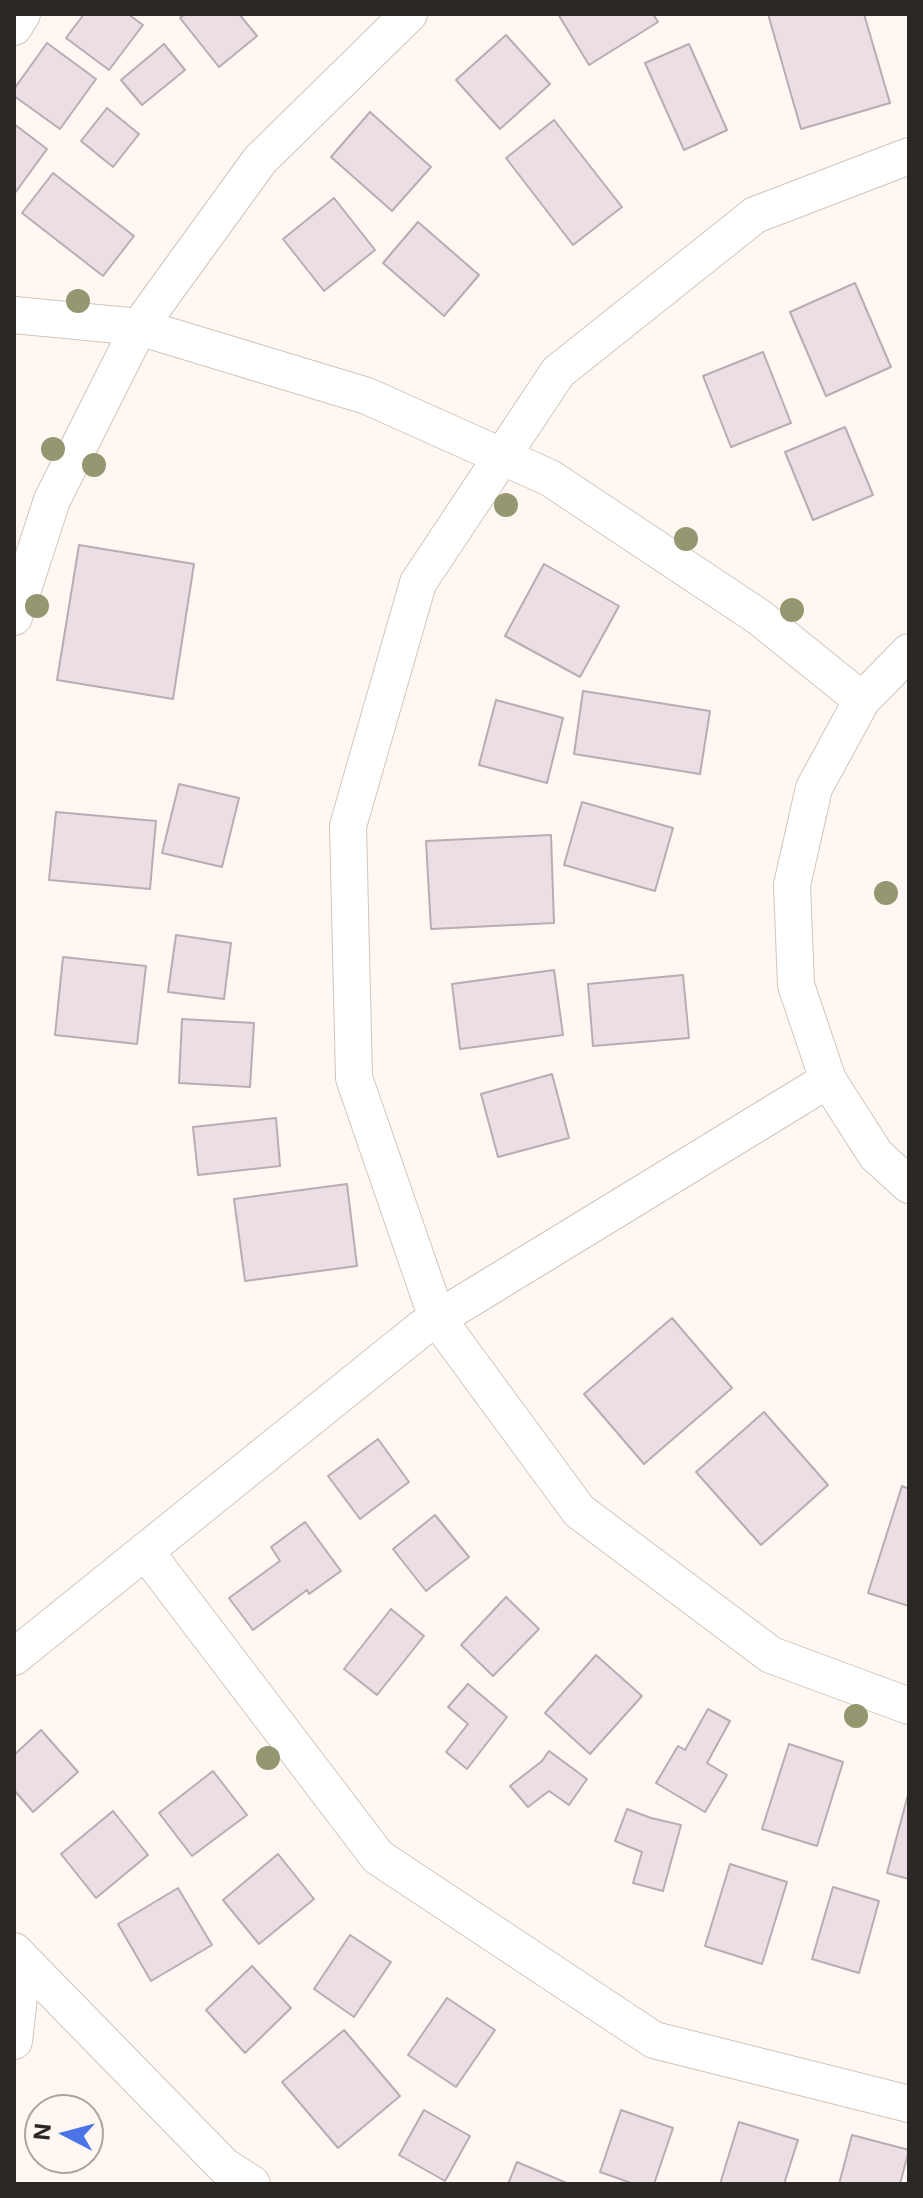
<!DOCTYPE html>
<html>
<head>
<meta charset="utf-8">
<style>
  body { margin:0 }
  #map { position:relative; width:923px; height:2198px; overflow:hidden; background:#fef7f2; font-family:Inter,sans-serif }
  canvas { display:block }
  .frame { position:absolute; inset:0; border:16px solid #2b2724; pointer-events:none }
  .north { position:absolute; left:24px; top:2094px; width:80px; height:80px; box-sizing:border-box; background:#fef7f2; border:2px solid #aaa4a0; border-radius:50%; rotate:276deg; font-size:22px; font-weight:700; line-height:32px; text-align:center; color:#2b2724 }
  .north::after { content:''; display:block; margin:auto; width:28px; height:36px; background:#4b74e6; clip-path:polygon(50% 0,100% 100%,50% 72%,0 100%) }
</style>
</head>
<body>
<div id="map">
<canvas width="923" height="2198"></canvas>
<div class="frame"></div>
<div class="north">N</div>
</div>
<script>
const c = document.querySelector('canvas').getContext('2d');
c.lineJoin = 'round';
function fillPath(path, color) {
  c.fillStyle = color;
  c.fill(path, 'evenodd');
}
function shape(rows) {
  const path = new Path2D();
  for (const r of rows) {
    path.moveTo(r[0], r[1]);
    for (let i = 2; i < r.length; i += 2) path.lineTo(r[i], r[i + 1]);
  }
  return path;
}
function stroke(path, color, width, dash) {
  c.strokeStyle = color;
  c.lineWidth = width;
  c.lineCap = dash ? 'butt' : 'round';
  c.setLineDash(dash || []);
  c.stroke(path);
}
const building = shape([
  [84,14,128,14,143,25,109,70,66,38,84,14],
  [185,14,239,14,257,36,219,67,180,18,185,14],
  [558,14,653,14,658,22,589,65,558,14],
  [768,14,864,14,890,103,801,129,768,14],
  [506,35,550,84,500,129,456,80,506,35],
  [47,43,96,79,60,129,14,96,14,89,47,43],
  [164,44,185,70,142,105,121,80,164,44],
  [689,44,727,130,684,150,645,63,689,44],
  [107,108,139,134,113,167,81,141,107,108],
  [370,112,431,167,392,211,331,157,370,112],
  [554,120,622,207,573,245,506,158,554,120],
  [14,124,47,149,15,193,14,192,14,124],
  [53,173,134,236,103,276,22,213,53,173],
  [334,198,375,250,324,291,283,239,334,198],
  [418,222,479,275,444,316,383,263,418,222],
  [855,283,891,367,826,396,790,312,855,283],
  [763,352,791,423,731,447,703,376,763,352],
  [845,427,873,495,813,520,785,452,845,427],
  [79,545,194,564,173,699,57,680,79,545],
  [544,564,619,606,580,677,505,636,544,564],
  [583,691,710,711,700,774,574,754,583,691],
  [496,700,563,718,547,783,479,765,496,700],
  [179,784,239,798,222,867,162,853,179,784],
  [582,802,673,828,655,891,564,865,582,802],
  [56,812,156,821,150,889,49,880,56,812],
  [551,835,554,923,431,929,426,841,551,835],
  [176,935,231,943,224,999,168,992,176,935],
  [63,957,146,966,137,1044,55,1035,63,957],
  [554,970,563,1035,460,1049,452,984,554,970],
  [683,975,689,1038,593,1046,588,984,683,975],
  [182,1019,254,1023,250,1087,179,1083,182,1019],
  [552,1074,569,1138,498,1157,481,1094,552,1074],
  [276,1118,280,1166,198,1175,193,1127,276,1118],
  [347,1184,357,1266,245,1281,234,1199,347,1184],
  [672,1318,732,1388,644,1464,584,1394,672,1318],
  [764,1412,828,1485,761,1545,696,1472,764,1412],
  [378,1439,409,1482,360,1519,328,1476,378,1439],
  [902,1486,909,1489,909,1606,868,1593,902,1486],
  [435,1515,469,1557,426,1591,393,1549,435,1515],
  [305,1522,341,1571,309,1594,307,1590,253,1630,229,1598,280,1561,271,1547,305,1522],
  [506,1597,539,1629,493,1676,461,1645,506,1597],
  [391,1609,424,1636,377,1695,344,1669,391,1609],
  [596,1655,642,1696,590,1754,545,1713,596,1655],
  [468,1684,507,1717,467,1769,446,1752,468,1724,448,1707,468,1684],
  [708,1709,730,1721,707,1763,727,1775,705,1812,656,1783,678,1746,685,1750,708,1709],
  [41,1730,78,1772,33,1812,14,1790,14,1755,41,1730],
  [789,1744,843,1762,817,1846,762,1829,789,1744],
  [549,1751,587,1779,569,1805,549,1791,528,1807,510,1786,542,1761,549,1751],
  [213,1771,247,1815,192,1856,159,1813,213,1771],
  [909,1791,909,1879,887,1873,909,1791],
  [627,1809,651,1818,681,1825,663,1891,633,1883,642,1852,615,1841,627,1809],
  [113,1811,148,1855,96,1898,61,1854,113,1811],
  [278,1854,314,1899,259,1944,223,1900,278,1854],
  [730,1864,787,1882,762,1964,705,1946,730,1864],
  [833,1887,879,1901,859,1973,812,1959,833,1887],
  [178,1888,212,1945,151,1981,118,1924,178,1888],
  [350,1935,391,1962,354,2017,314,1989,350,1935],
  [252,1966,291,2008,245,2053,206,2010,252,1966],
  [447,1998,495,2030,456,2087,408,2055,447,1998],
  [344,2030,400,2096,338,2148,282,2082,344,2030],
  [424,2110,470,2136,445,2181,399,2155,424,2110],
  [621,2110,673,2128,654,2184,634,2184,600,2172,621,2110],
  [739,2122,798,2140,784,2184,720,2184,739,2122],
  [852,2135,909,2150,900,2184,839,2184,852,2135],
  [517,2162,569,2184,508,2184,517,2162]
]);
fillPath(building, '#ecdee5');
stroke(building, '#b9acb3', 2);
const street = shape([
  [14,27,22,14],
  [909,156,755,215,558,372,418,583,348,826,354,1078,437,1318,579,1511,771,1655,909,1706],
  [14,315,139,327,367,396,550,478,759,617,862,700],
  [14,617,52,500,139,327,260,160,409,14],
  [909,652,862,700,814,788,792,885,796,985,828,1080,876,1155,909,1185],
  [145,1551,378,1857,654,2040,909,2104],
  [14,1657,422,1328,828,1080],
  [14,1951,224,2166,252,2184],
  [14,2041,23,1961]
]);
stroke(street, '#d1c6bd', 38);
stroke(street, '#fff', 36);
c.fillStyle = '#959771';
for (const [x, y] of [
  [78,301],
  [53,449],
  [94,465],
  [506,505],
  [686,539],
  [37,606],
  [792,610],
  [886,893],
  [856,1716],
  [268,1758]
]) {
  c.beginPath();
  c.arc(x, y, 12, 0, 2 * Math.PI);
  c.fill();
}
</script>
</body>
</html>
